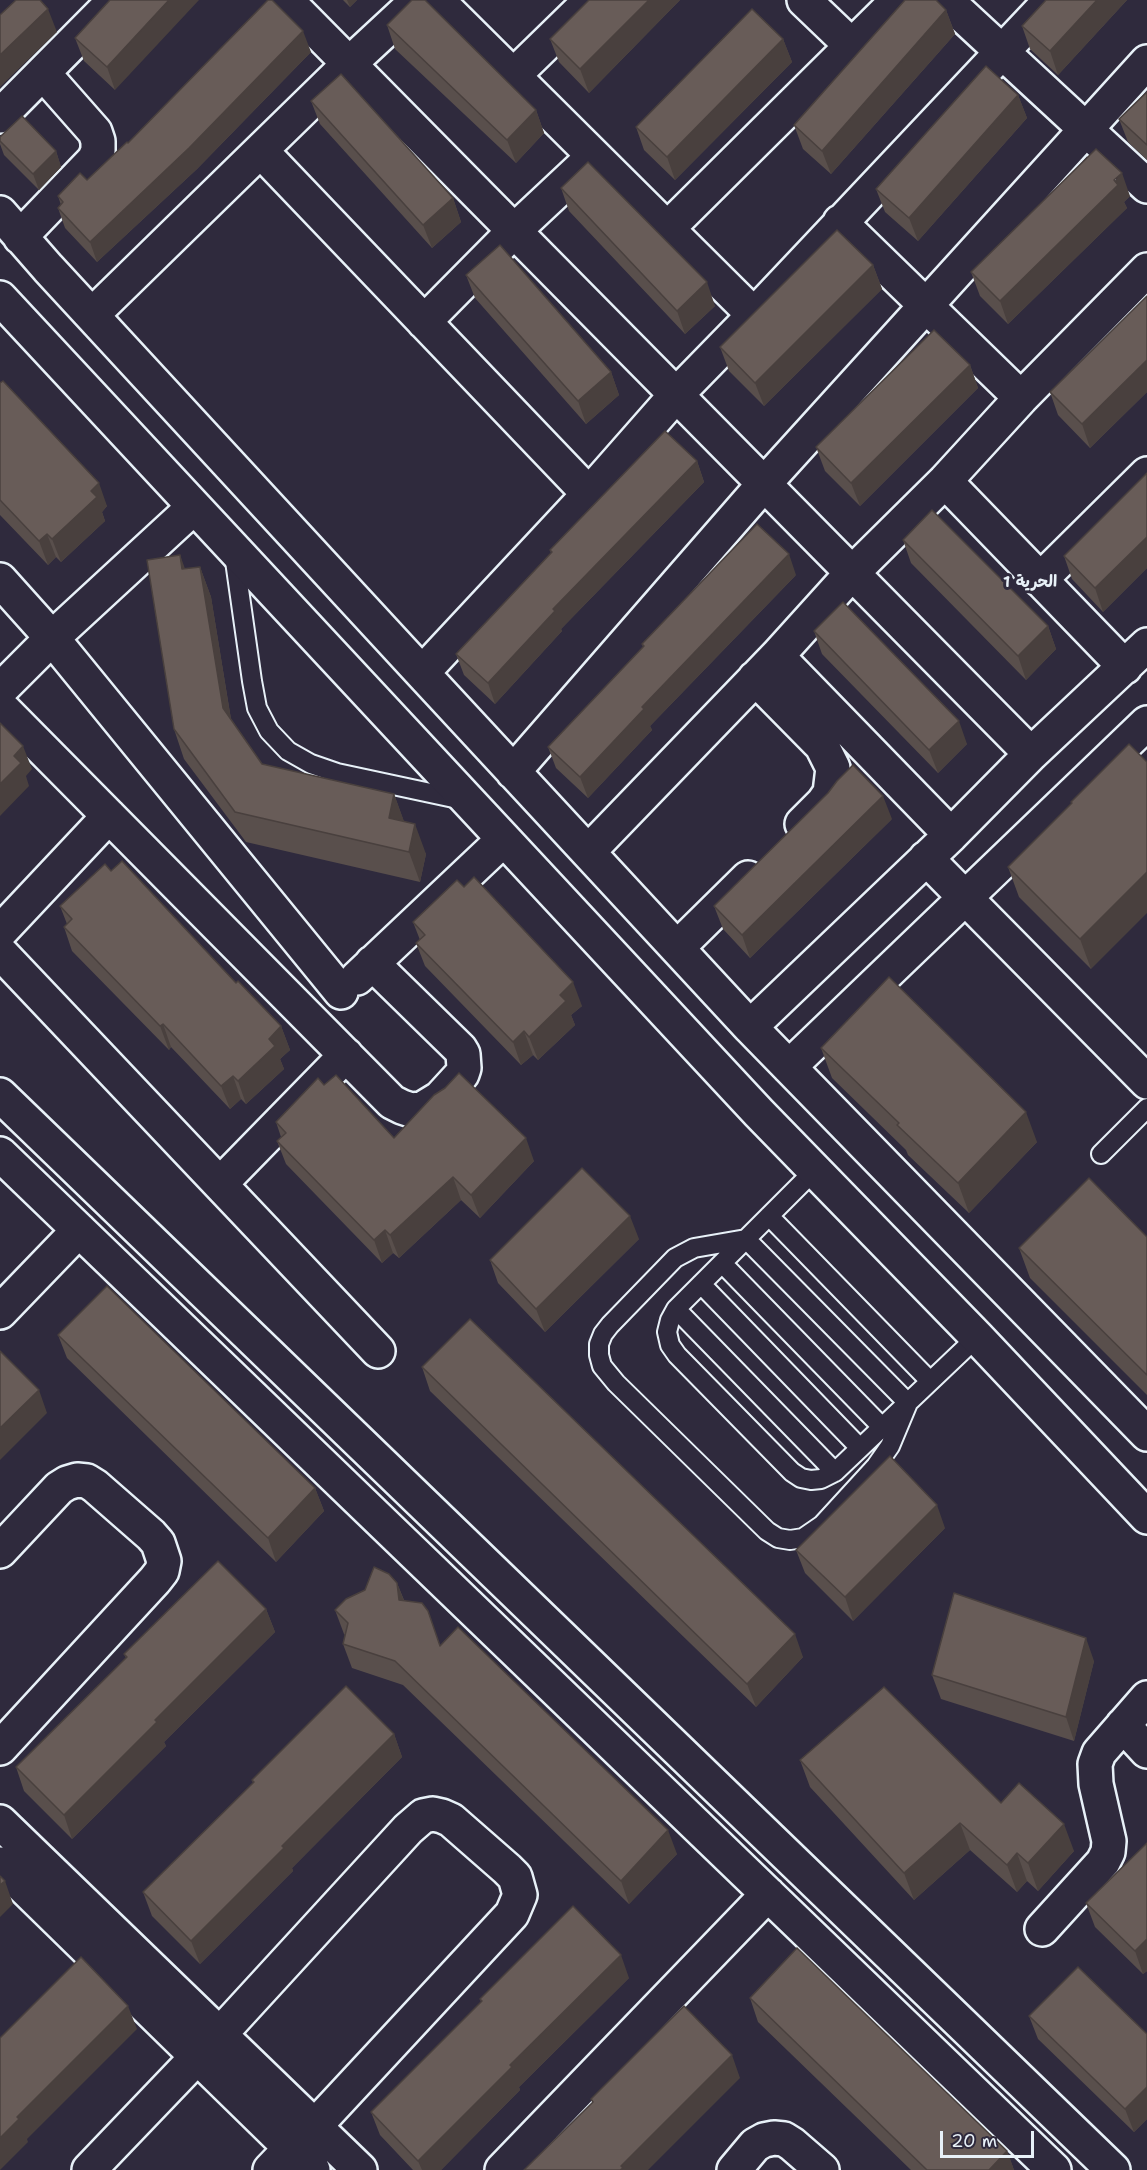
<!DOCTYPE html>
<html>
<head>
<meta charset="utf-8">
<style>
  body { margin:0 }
  #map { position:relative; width:1147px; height:2170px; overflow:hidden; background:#2f2a3d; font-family:"Shantell Sans",sans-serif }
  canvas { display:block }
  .scale { position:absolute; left:940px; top:2131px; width:94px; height:27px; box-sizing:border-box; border:3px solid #e8f1f8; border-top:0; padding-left:8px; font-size:18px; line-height:21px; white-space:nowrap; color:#e8f1f8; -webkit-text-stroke:4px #2f2a3d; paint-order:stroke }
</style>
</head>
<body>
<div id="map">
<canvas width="1147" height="2170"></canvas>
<div class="scale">20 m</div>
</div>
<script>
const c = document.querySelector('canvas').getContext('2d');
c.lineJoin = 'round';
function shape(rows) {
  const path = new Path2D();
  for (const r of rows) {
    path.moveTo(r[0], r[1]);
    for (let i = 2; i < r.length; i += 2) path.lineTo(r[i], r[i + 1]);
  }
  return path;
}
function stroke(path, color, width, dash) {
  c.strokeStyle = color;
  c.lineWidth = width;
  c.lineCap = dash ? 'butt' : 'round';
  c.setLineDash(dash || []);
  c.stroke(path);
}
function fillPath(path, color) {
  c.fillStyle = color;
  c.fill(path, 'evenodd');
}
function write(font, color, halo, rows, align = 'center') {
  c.font = font + ' "Shantell Sans","Playpen Sans Arabic",sans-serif';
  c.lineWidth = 6;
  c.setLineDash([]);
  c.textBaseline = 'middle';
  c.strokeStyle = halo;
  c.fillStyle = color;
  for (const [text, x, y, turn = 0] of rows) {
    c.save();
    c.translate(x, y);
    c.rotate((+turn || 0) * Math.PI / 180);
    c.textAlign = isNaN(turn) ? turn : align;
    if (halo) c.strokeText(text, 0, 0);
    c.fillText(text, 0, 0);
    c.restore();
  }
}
const lane = shape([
  [234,554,252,681,257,708,269,731,288,751,311,764,337,773,463,800],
  [1101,1154,1147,1108],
  [815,1170,676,1309,670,1320,667,1332,670,1345,677,1355,792,1472,801,1478,811,1480,821,1479,835,1472,977,1337],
  [769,1216,930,1381],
  [746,1239,908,1403,890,1446,876,1466,822,1525,803,1538,790,1540,778,1538,767,1531,616,1383,602,1366,599,1355,599,1344,603,1334,610,1325,675,1258,694,1248,746,1239],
  [722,1263,882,1427],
  [701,1284,860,1448],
  [676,1309,835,1472]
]);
const street = shape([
  [286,0,1031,754],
  [437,0,754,315],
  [804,0,852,46],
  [946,0,1147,186],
  [513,76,591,0],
  [0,116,115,0],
  [261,151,589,494],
  [0,213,48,268,422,673,750,1027,1147,1434],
  [840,222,1021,398],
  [667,229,898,0],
  [20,237,94,160,98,151,98,141,95,132,43,73],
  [0,298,759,1113,977,1337,1147,1517],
  [92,315,349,64,418,0],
  [424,322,514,231,594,156],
  [945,481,1125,667],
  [0,580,52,638,341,992],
  [1040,580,1147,474],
  [777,656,951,835],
  [422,673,589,494,676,395,754,315,1051,0],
  [755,678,822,746,833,768,830,793,823,803,802,824],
  [0,690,52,638,194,507],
  [0,706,392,1102,402,1107,411,1110,422,1109,440,1098,462,1074,464,1068,463,1054,460,1049,372,963],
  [513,772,764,484,1147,62],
  [588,852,777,656,852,573,945,481,1021,398,1147,270],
  [926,858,1147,1082],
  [0,932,109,816],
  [677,948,748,878],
  [0,952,378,1351],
  [357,978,504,839],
  [750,1027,951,835,1031,754,1147,645],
  [789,1067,1147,723],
  [0,1095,1113,2170],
  [0,1154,1054,2170],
  [220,1184,346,1055],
  [0,1312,79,1230],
  [0,1551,59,1488,67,1483,77,1480,87,1481,95,1486,151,1535,158,1543,164,1561,162,1571,155,1580,0,1748],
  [1123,1725,1147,1751],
  [0,1822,360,2170],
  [0,1864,313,2170],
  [1042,1929,1103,1862,1108,1852,1109,1841,1096,1784,1095,1764,1099,1753,1147,1698],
  [220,2034,408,1829,423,1816,433,1814,442,1816,451,1820,507,1869,515,1877,520,1895,512,1914,315,2126],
  [89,2170,198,2056],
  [270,2170,291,2148],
  [502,2170,768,1894],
  [734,2170,755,2145,764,2140,774,2138,784,2139,792,2144,822,2170]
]);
stroke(lane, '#e8f1f8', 22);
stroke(street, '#e8f1f8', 38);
stroke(lane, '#2f2a3d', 18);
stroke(street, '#2f2a3d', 33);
fillPath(shape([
  [110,0,115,90,84,61,75,38],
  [343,0,357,0,350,7],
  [589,0,680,0,589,93,559,62,550,39],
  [1046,0,1127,0,1058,75,1030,49,1022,26],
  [946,10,955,34,831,174,803,149,794,125],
  [387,25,536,110,544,133,516,163,395,49],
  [783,39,792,62,675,180,644,150,636,127],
  [311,52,197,169,97,262,65,228,58,208,61,205,58,196,87,180,128,143],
  [1147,92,1147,160,1128,142,1119,119],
  [1018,95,1027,118,918,241,885,212,876,189],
  [311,101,453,198,461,222,432,248,320,124],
  [0,137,56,151,61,167,39,190,4,155,0,144],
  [561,188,715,306,685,334,569,211],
  [1130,196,1124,202,1127,208,1008,324,980,296,971,272],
  [873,265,882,289,764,406,729,371,720,347],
  [466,275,611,372,619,395,586,424,475,298],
  [1147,296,1147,392,1090,448,1058,415,1050,392],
  [970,365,978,388,860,506,825,471,816,447],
  [0,383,107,506,102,512,105,521,61,562,56,557,48,565,0,515],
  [697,461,704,482,561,629,562,631,495,704,464,675,456,654,551,553,550,550],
  [1147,473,1147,568,1103,612,1072,579,1064,556],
  [903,540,1048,626,1056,649,1026,680,911,563],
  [200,567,211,597,231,719,262,764,394,794,404,822,426,854,420,882,246,842,184,759,174,729,185,569],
  [796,575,650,726,652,730,588,798,556,768,548,747,643,647,642,644],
  [814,631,967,744,938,773,822,654],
  [1129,744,1091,969,1019,897,1008,867,1072,804,1071,802],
  [892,819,750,958,723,929,714,906],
  [111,871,236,983,281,1026,290,1050,280,1059,284,1069,246,1104,241,1099,230,1109,171,1047,169,1050,72,951,64,927,67,924,60,906],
  [413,922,582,1006,571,1015,575,1025,538,1060,533,1055,521,1065,425,966,416,943,420,940],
  [821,1048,1037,1142,969,1213,908,1155,906,1150,832,1078],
  [324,1085,394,1138,445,1088,534,1161,480,1218,461,1200,399,1258,393,1253,382,1263,286,1164,277,1141,281,1137,276,1122],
  [1147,1237,1147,1395,1030,1278,1019,1248],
  [639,1239,545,1332,498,1283,490,1260],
  [58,1335,315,1488,324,1511,276,1562,67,1358],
  [422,1367,803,1657,756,1707,430,1391],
  [945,1528,853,1621,805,1573,796,1550],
  [397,1583,404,1600,440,1645,677,1854,629,1904,403,1685,352,1668,343,1644,345,1635,344,1634,335,1610],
  [266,1609,275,1632,164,1742,166,1746,72,1839,24,1791,16,1767,126,1658,124,1654],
  [1094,1661,1074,1741,941,1699,932,1675],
  [394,1734,402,1757,292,1868,293,1871,200,1964,152,1916,143,1892,253,1783,252,1780],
  [800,1760,1001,1803,1074,1851,1038,1891,1027,1881,1017,1892,970,1850,914,1900,810,1787],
  [1147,1843,1147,1971,1143,1974,1095,1927,1086,1903],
  [629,1978,519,2087,520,2090,441,2170,413,2170,380,2135,371,2112,481,2002,480,1999],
  [750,1998,1007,2151,1014,2170,911,2170,758,2022],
  [1029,2016,1147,2034,1147,2119,1134,2132,1038,2039]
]), '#594f4c');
fillPath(shape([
  [169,0,199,0,115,90,107,67],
  [347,0,357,0,350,7],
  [649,0,680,0,589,93,580,69],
  [1097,0,1127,0,1058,75,1050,51],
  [48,9,57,32,0,87,0,55],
  [946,10,955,34,831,174,822,151],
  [303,31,311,52,197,169,97,262,90,242],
  [783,39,792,62,675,180,667,157],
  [1018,95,1027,118,918,241,909,218],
  [536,110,544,133,516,163,507,140],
  [56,151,61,167,39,190,33,174],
  [1122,173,1130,196,1124,202,1127,208,1008,324,1000,301],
  [453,198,461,222,432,248,423,225],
  [873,265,882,289,764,406,755,383],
  [707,282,715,306,685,334,677,311],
  [1147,360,1147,392,1090,448,1082,424],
  [970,365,978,388,860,506,851,483],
  [611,372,619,395,586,424,578,401],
  [697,461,704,482,561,629,562,631,495,704,488,683,553,609],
  [99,483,107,506,102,512,105,521,61,562,52,539,91,491],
  [47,534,56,557,48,565,39,541],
  [1147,537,1147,568,1103,612,1095,588],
  [789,554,796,575,650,726,652,730,588,798,580,777,642,707],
  [180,555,191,585,182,569],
  [200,567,211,597,234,738,223,708],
  [1048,626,1056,649,1026,680,1018,656],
  [959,721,967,744,938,773,929,750],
  [23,746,32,769,26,776,29,786,0,816,0,784,14,756],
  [394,794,405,824,389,818],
  [883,796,892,819,750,958,742,935],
  [415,824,426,854,420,882,409,852],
  [1147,872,1147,913,1091,969,1080,939],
  [573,982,582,1006,571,1015,575,1025,538,1060,529,1037,560,995],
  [163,1024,171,1047,169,1050,160,1026],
  [281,1026,290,1050,280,1059,284,1069,246,1104,238,1081,269,1039],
  [524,1031,533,1055,521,1065,513,1042],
  [233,1076,241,1099,230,1109,221,1086],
  [1026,1112,1037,1142,969,1213,958,1183],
  [526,1138,534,1161,480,1218,471,1195],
  [453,1177,461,1200,399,1258,390,1235],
  [630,1216,639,1239,545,1332,536,1309],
  [385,1230,393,1253,382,1263,374,1240],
  [39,1390,47,1413,0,1460,0,1428],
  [315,1488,324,1511,276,1562,268,1538],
  [937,1505,945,1528,853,1621,845,1597],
  [397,1583,406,1606,399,1600],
  [266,1609,275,1632,164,1742,166,1746,72,1839,64,1815,155,1720],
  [795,1634,803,1657,756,1707,747,1684],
  [1086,1638,1094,1661,1074,1741,1066,1717],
  [394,1734,402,1757,292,1868,293,1871,200,1964,191,1941,282,1846],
  [960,1823,970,1850,914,1900,904,1873],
  [1064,1824,1074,1851,1038,1891,1028,1863],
  [668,1830,677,1854,629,1904,621,1881],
  [1017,1853,1027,1881,1017,1892,1007,1865],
  [5,1881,13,1904,0,1917,0,1885],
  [1147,1939,1147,1971,1143,1974,1135,1951],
  [621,1955,629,1978,519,2087,520,2090,441,2170,422,2170,418,2161,510,2065],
  [128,2006,137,2029,27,2139,28,2142,0,2170,0,2138,17,2117],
  [732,2055,740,2078,648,2170,620,2170,621,2166],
  [1147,2087,1147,2119,1134,2132,1125,2109],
  [1007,2151,1014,2170,989,2170]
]), '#49403e');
const building = shape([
  [16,0,40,0,48,9,0,55,0,15,16,0],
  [110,0,169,0,107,67,75,38,110,0],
  [268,0,272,0,303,31,189,148,90,242,58,208,63,202,58,196,80,173,87,180,127,142,128,143,268,0],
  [412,0,425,0,536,110,507,140,387,25,412,0],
  [589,0,649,0,580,69,550,39,589,0],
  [905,0,936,0,946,10,822,151,794,125,905,0],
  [1046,0,1097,0,1050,51,1022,26,1046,0],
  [752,9,783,39,667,157,636,127,752,9],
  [986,66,1018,95,909,218,876,189,986,66],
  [341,74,453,198,423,225,311,101,341,74],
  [1147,92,1147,145,1119,119,1147,92],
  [22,116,56,151,33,174,0,141,0,137,22,116],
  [1096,149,1122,173,1114,180,1118,185,1000,301,971,272,1096,149],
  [588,162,707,282,677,311,561,188,588,162],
  [837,230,873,265,755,383,720,347,837,230],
  [500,245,611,372,578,401,466,275,500,245],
  [1147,296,1147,360,1082,424,1050,392,1147,296],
  [934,330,970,365,851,483,816,447,934,330],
  [3,381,99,483,91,491,97,497,52,539,47,534,39,541,0,500,0,383,3,381],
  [665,431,697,461,553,609,555,611,488,683,456,654,552,552,550,550,665,431],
  [1147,473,1147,537,1095,588,1064,556,1147,473],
  [932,510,1048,626,1018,656,903,540,932,510],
  [757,524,789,554,642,707,644,709,580,777,548,747,644,646,642,644,757,524],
  [180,555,182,569,200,567,223,708,262,764,394,794,389,818,415,824,409,852,235,812,174,729,147,560,180,555],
  [843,602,959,721,929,750,814,631,843,602],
  [0,723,23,746,14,756,21,763,0,784,0,723],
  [1129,744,1147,762,1147,872,1080,939,1008,867,1072,803,1071,802,1129,744],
  [853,765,883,796,742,935,714,906,828,793,837,781,853,765],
  [122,861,236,983,238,981,281,1026,269,1039,275,1046,238,1081,233,1076,221,1086,163,1024,160,1026,64,927,72,919,60,906,105,864,111,871,122,861],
  [474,877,573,982,560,995,566,1001,529,1037,524,1031,513,1042,416,943,425,935,413,922,457,880,464,887,474,877],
  [889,977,1026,1112,958,1183,897,1125,899,1123,821,1048,889,977],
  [459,1073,526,1138,471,1195,453,1177,390,1235,385,1230,374,1240,277,1141,286,1133,276,1122,318,1078,324,1085,336,1075,394,1138,434,1095,445,1088,459,1073],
  [582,1168,630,1216,536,1309,490,1260,582,1168],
  [1089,1178,1147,1237,1147,1375,1019,1248,1089,1178],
  [107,1286,315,1488,268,1538,58,1335,107,1286],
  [470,1319,795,1634,747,1684,422,1367,470,1319],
  [0,1351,39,1390,0,1428,0,1351],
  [890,1456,937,1505,845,1597,796,1550,890,1456],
  [218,1561,266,1609,155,1720,157,1722,64,1815,16,1767,127,1657,124,1654,218,1561],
  [374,1567,389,1574,397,1583,399,1600,422,1603,428,1611,440,1646,458,1627,668,1830,621,1881,395,1661,343,1644,348,1623,335,1610,346,1599,365,1590,374,1567],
  [954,1593,1086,1638,1066,1717,932,1675,954,1593],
  [346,1686,394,1734,282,1846,284,1848,191,1941,143,1892,254,1782,252,1780,346,1686],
  [884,1687,1001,1803,1019,1783,1064,1824,1028,1863,1017,1853,1007,1865,960,1823,904,1873,800,1760,884,1687],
  [1147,1843,1147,1939,1135,1951,1086,1903,1147,1843],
  [0,1876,5,1881,0,1885,0,1876],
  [573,1906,621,1955,510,2065,512,2067,418,2161,371,2112,482,2001,480,1999,573,1906],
  [797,1948,1007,2151,989,2170,927,2170,750,1998,797,1948],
  [81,1957,128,2006,17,2117,19,2119,0,2138,0,2038,81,1957],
  [1078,1967,1147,2034,1147,2087,1125,2109,1029,2016,1078,1967],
  [684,2006,732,2055,621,2166,623,2168,620,2170,524,2170,593,2102,591,2099,684,2006]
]);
fillPath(building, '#685c58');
stroke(building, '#49403e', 1.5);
write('bold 16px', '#e8f1f8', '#2f2a3d', [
  ["الحرية 1",1030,583]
]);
</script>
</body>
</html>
